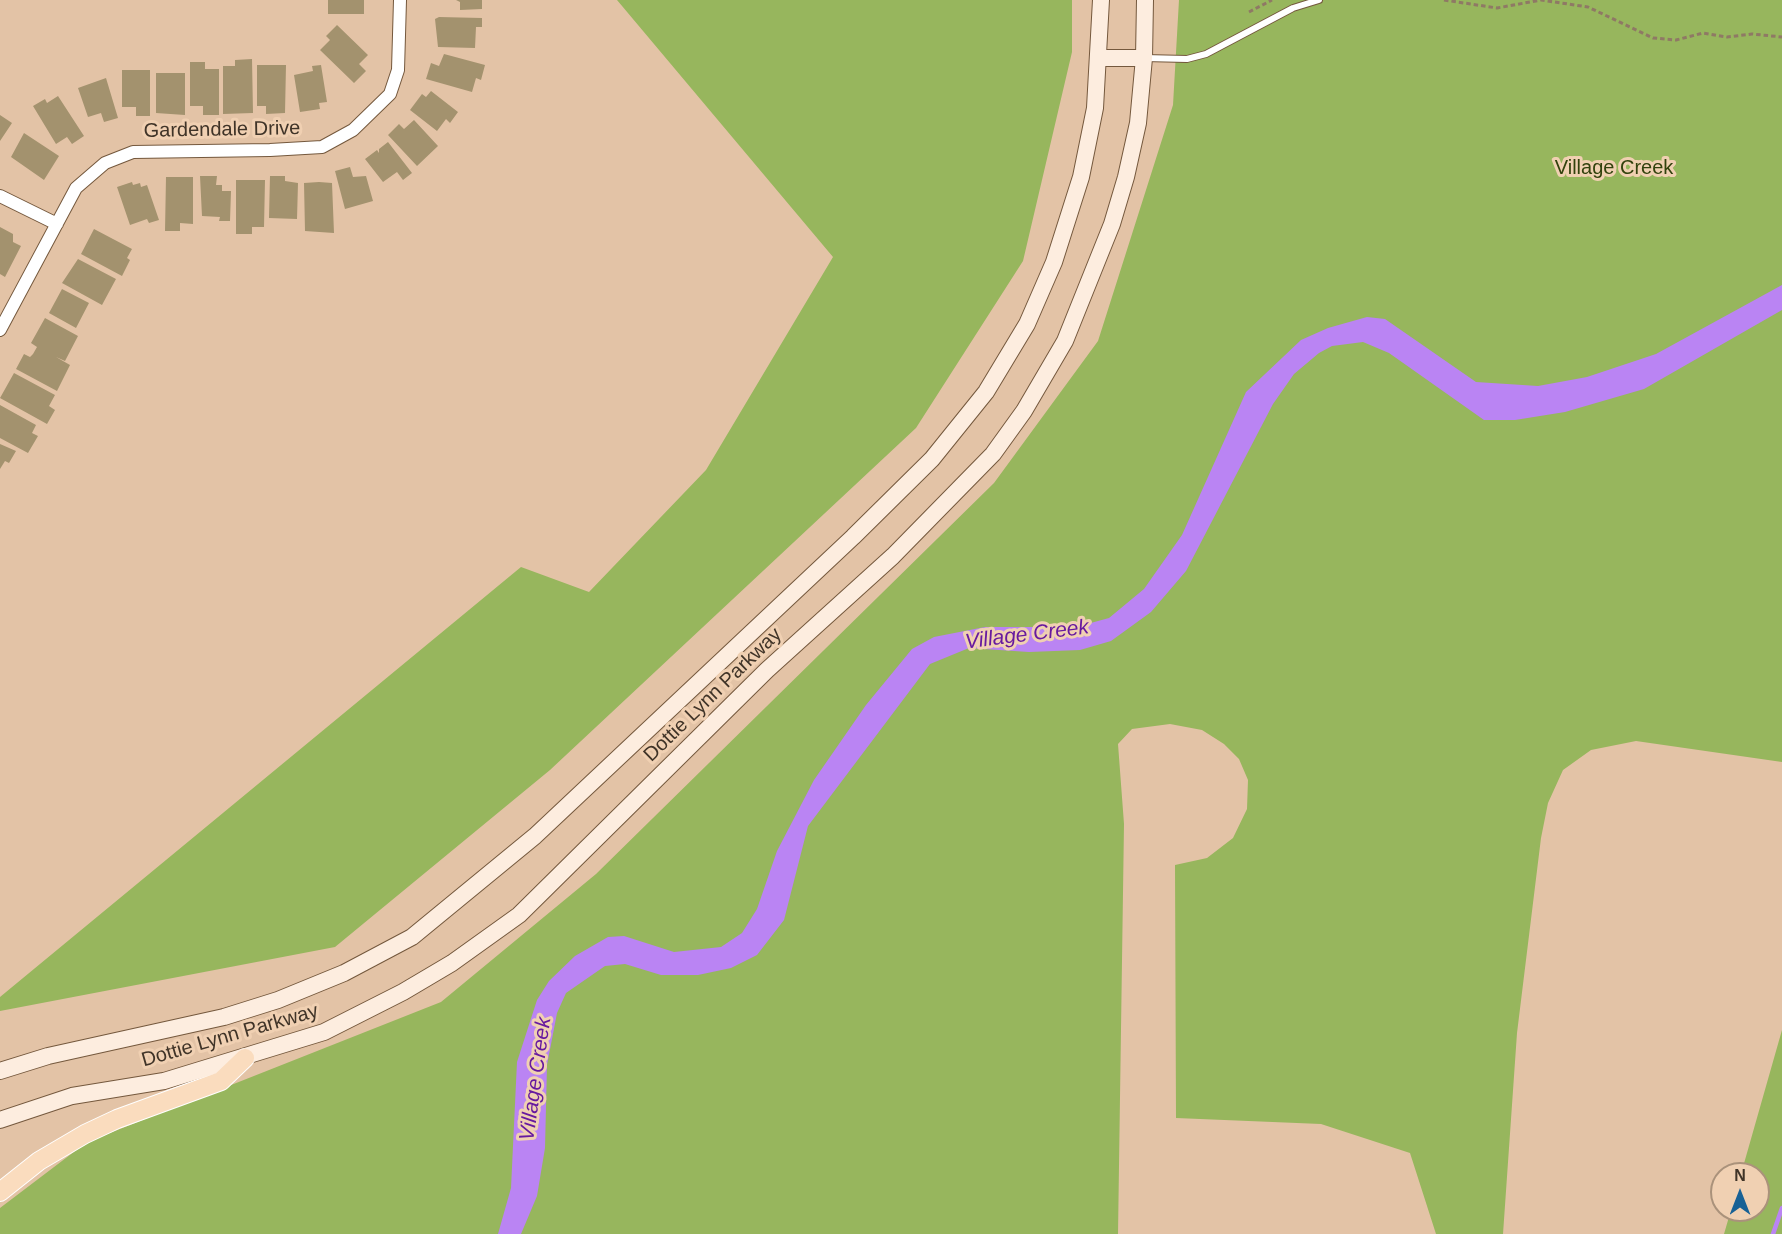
<!DOCTYPE html>
<html>
<head>
<meta charset="utf-8">
<style>
  body { margin:0 }
  #map { position:relative; width:1782px; height:1234px; overflow:hidden; background:#e3c3a6; font-family:Helvetica,sans-serif }
  canvas { display:block }
  .north { position:absolute; left:1710px; top:1162px; width:60px; height:60px; box-sizing:border-box; background:#f0d0b2; border:2px solid #aa927b; border-radius:50%; rotate:0deg; font-size:16px; font-weight:700; line-height:24px; text-align:center; color:#403428 }
  .north::after { content:''; display:block; margin:auto; width:21px; height:27px; background:#186195; clip-path:polygon(50% 0,100% 100%,50% 72%,0 100%) }
</style>
</head>
<body>
<div id="map">
<canvas width="1782" height="1234"></canvas>
<div class="north">N</div>
</div>
<script>
const c = document.querySelector('canvas').getContext('2d');
c.lineJoin = 'round';
function fillPath(path, color) {
  c.fillStyle = color;
  c.fill(path, 'evenodd');
}
function shape(rows) {
  const path = new Path2D();
  for (const r of rows) {
    path.moveTo(r[0], r[1]);
    for (let i = 2; i < r.length; i += 2) path.lineTo(r[i], r[i + 1]);
  }
  return path;
}
function stroke(path, color, width, dash) {
  c.strokeStyle = color;
  c.lineWidth = width;
  c.lineCap = dash ? 'butt' : 'round';
  c.setLineDash(dash || []);
  c.stroke(path);
}
function write(font, color, halo, rows, align = 'center') {
  c.font = font + ' Helvetica,sans-serif';
  c.lineWidth = 6;
  c.setLineDash([]);
  c.textBaseline = 'middle';
  c.strokeStyle = halo;
  c.fillStyle = color;
  for (const [text, x, y, turn = 0] of rows) {
    c.save();
    c.translate(x, y);
    c.rotate((+turn || 0) * Math.PI / 180);
    c.textAlign = isNaN(turn) ? turn : align;
    if (halo) c.strokeText(text, 0, 0);
    c.fillText(text, 0, 0);
    c.restore();
  }
}
fillPath(shape([
  [617,0,1072,0,1072,52,1023,261,916,428,550,770,335,947,0,1011,0,997,521,567,589,592,706,470,833,257],
  [1179,0,1782,0,1782,762,1636,741,1591,750,1563,770,1548,803,1541,838,1517,1033,1503,1234,1436,1234,1410,1153,1321,1124,1176,1118,1175,865,1207,858,1233,838,1247,809,1248,780,1239,759,1224,744,1202,730,1170,724,1132,729,1118,744,1124,824,1118,1234,0,1234,0,1208,87,1142,441,1002,596,874,994,483,1098,341,1173,105],
  [1782,1030,1782,1234,1724,1234,1731,1210,1758,1210,1758,1174,1741,1174]
]), '#97b65d');
fillPath(shape([
  [1782,285,1782,310,1644,389,1565,412,1515,420,1484,420,1389,353,1363,342,1332,346,1319,353,1294,374,1273,404,1186,571,1151,612,1111,641,1080,650,1029,652,969,648,930,664,808,826,784,920,757,955,731,968,698,975,661,975,625,964,605,966,566,993,557,1013,547,1065,545,1148,537,1196,521,1234,498,1234,511,1188,517,1062,537,1000,549,981,575,956,608,937,624,936,674,952,721,947,742,933,757,909,777,851,814,780,866,705,912,649,934,637,985,627,1076,627,1109,618,1144,589,1182,535,1246,392,1301,340,1328,328,1367,317,1385,319,1476,382,1538,386,1587,377,1656,354]
]), '#ba84f3');
stroke(shape([
  [1773,1234,1782,1208]
]), '#ba84f3', 4.5);
fillPath(shape([
  [328,0,364,0,364,14,328,14],
  [456,0,482,0,482,9,460,10,460,2],
  [439,17,482,18,482,27,476,27,475,48,438,47,435,19],
  [337,25,368,55,359,64,366,71,354,83,320,50,330,40,326,36],
  [444,54,485,65,481,80,476,78,472,92,426,79,431,63,439,66],
  [252,59,253,113,223,114,223,66,235,66,235,60],
  [190,62,205,62,205,69,219,69,219,115,203,115,203,106,190,106],
  [257,65,286,65,285,113,266,114,266,106,257,106],
  [321,65,327,102,319,103,320,109,300,112,294,75,313,71,312,66],
  [122,70,150,70,150,116,136,116,136,107,122,107],
  [156,73,185,73,185,115,156,113],
  [106,78,118,118,104,122,101,113,88,117,78,88],
  [431,91,458,112,450,123,446,119,437,131,410,110,422,94,426,97],
  [58,96,84,136,72,144,67,137,56,144,33,106,45,99,47,103],
  [0,115,12,123,0,141],
  [414,120,438,146,417,166,388,135,399,124,404,129],
  [24,133,59,156,44,180,11,157],
  [388,142,412,173,403,180,397,172,383,182,365,159,377,150,379,153,379,149],
  [350,167,353,177,366,176,373,201,345,209,335,171],
  [200,176,217,176,216,185,222,185,222,191,231,191,230,221,219,221,220,217,202,216],
  [270,176,285,176,285,181,298,183,297,219,269,218],
  [166,177,193,177,193,224,180,223,180,231,165,231],
  [236,180,265,180,264,227,252,227,252,234,236,234],
  [132,182,133,185,140,183,141,187,147,185,159,220,149,223,147,219,130,225,117,187],
  [319,182,332,183,334,233,305,231,304,183],
  [0,227,13,234,13,242,21,246,5,277,0,274],
  [94,229,132,249,127,258,130,260,122,276,81,254],
  [78,259,116,279,102,305,62,283],
  [62,289,89,303,76,328,49,313],
  [45,318,78,336,65,361,56,357,70,365,57,391,16,369,24,354,30,357,33,354,37,347,31,343],
  [14,373,55,395,49,406,55,410,47,424,0,398],
  [0,405,36,425,32,433,38,436,28,453,0,438],
  [0,444,16,451,9,463,5,461,0,469]
]), '#a3926e');
const service = shape([
  [1144,58,1187,59,1206,54,1293,8,1319,0]
]);
const minor = shape([
  [0,196,57,224],
  [0,330,76,188,105,163,133,152,270,150,322,147,353,130,390,94,398,70,400,0]
]);
const secondary = shape([
  [1099,58,1144,58],
  [0,1071,48,1056,224,1017,278,1000,344,973,412,937,535,836,853,537,932,459,986,392,1027,324,1054,262,1081,177,1095,108,1101,0],
  [0,1120,72,1096,164,1081,324,1032,403,992,452,963,519,915,767,670,893,556,993,454,1024,411,1065,341,1112,224,1126,177,1138,123,1144,58,1145,0]
]);
const primary = shape([
  [0,1192,39,1161,85,1134,117,1119,221,1081,245,1058]
]);
stroke(service, '#74583d', 8);
stroke(minor, '#74583d', 14);
stroke(secondary, '#74583d', 18);
stroke(primary, '#fff', 20);
stroke(shape([
  [1444,0,1497,8,1541,0,1588,7,1653,38,1676,40,1703,33,1727,37,1752,34,1782,37],
  [1249,12,1272,0]
]), '#8f7965', 3, [4.5, 3]);
stroke(service, '#fff', 6);
stroke(minor, '#fff', 12);
stroke(secondary, '#fdeddf', 16);
stroke(primary, '#fadcbe', 18);
write('20px', '#403428', '#f0d0b2', [
  ["Gardendale Drive",222,130,-1],
  ["Dottie Lynn Parkway",713,695,-44],
  ["Dottie Lynn Parkway",230,1036,-16]
]);
write('20px', '#32420d', '#f0d0b2', [
  ["Village Creek",1614,168]
]);
write('italic 21px', '#67199f', '#f0d0b2', [
  ["Village Creek",1027,635,-7],
  ["Village Creek",536,1079,-82]
]);
</script>
</body>
</html>
